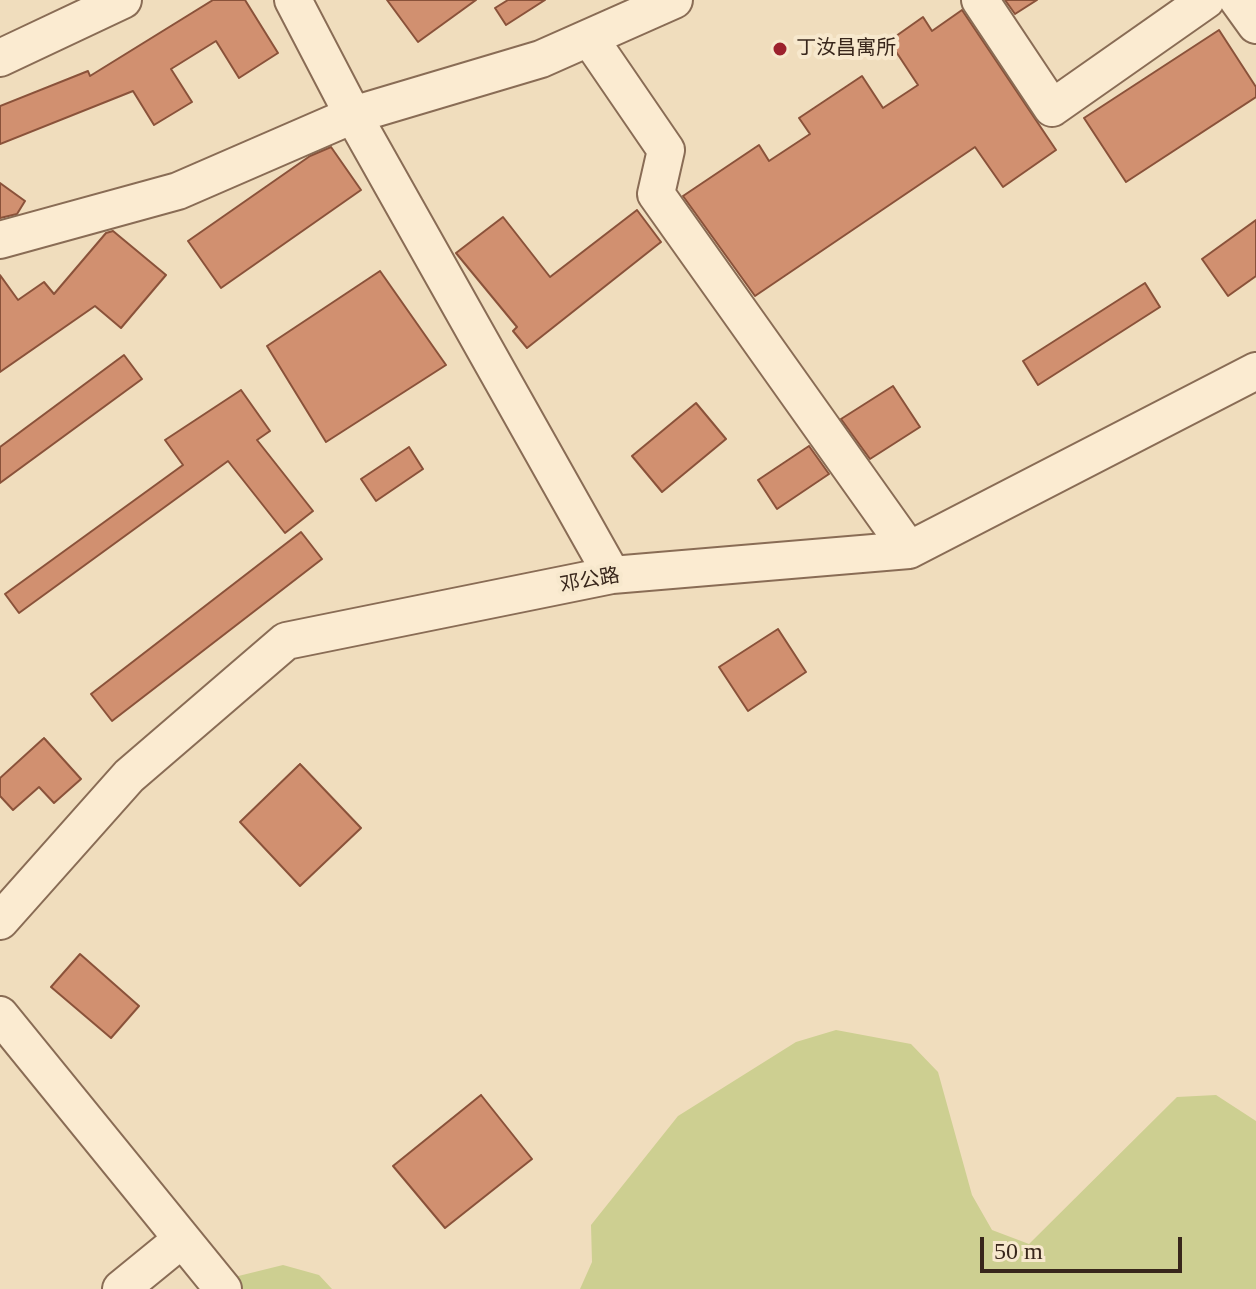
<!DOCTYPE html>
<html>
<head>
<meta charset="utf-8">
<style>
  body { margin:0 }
  #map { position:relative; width:1256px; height:1289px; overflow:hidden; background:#f0ddbd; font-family:"Times New Roman",serif }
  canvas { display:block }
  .scale { position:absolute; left:980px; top:1237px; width:202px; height:36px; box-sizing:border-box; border:4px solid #38261b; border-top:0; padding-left:10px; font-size:24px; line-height:28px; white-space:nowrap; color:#38261b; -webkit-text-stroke:6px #f7e8cd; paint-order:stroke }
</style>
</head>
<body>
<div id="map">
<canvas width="1256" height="1289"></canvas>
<div class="scale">50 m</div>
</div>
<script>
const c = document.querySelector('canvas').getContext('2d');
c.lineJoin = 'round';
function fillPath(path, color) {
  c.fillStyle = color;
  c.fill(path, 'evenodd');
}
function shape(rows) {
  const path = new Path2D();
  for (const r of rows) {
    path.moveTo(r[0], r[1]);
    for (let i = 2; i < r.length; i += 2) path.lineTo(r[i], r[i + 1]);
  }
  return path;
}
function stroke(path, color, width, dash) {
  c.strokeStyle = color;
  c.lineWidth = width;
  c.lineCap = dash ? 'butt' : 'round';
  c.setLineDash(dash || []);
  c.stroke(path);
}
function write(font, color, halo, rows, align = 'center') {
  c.font = font + ' "Times New Roman","Noto Sans SC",serif';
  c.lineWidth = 8;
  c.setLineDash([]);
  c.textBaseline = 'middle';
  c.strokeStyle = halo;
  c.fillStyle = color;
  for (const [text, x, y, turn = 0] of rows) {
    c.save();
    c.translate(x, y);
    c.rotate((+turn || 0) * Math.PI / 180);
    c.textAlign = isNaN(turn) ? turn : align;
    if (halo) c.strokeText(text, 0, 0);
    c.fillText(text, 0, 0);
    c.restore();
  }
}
fillPath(shape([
  [836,1030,911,1044,938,1072,972,1195,992,1230,1029,1244,1177,1097,1216,1095,1256,1121,1256,1289,580,1289,592,1262,591,1225,678,1116,796,1042],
  [283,1265,319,1275,332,1289,201,1289,206,1284]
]), '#cdcf91');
const building = shape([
  [213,0,245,0,278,53,239,78,216,41,171,69,192,102,154,125,133,91,0,144,0,106,88,71,90,76,213,0],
  [387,0,476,0,418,42,387,0],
  [508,0,545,0,506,25,495,8,508,0],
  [1005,0,1037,0,1015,14,1005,0],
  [962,10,1056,150,1003,187,975,147,755,296,683,196,759,145,769,161,810,134,799,118,862,76,883,108,918,85,889,41,923,17,932,31,962,10],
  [1219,30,1256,87,1256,97,1126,182,1084,118,1219,30],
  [331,147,361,190,221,288,188,241,310,156,331,147],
  [0,183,25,201,17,214,0,218,0,183],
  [637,210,661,242,527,348,513,331,517,327,456,253,503,217,550,277,637,210],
  [1256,220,1256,276,1228,296,1202,259,1256,220],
  [113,231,166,275,121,328,95,306,0,372,0,275,18,300,44,282,54,294,106,233,113,231],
  [380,271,446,365,326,442,267,346,380,271],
  [1145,283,1160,307,1038,385,1023,361,1145,283],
  [124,355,142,379,0,483,0,447,124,355],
  [893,386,920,427,870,459,841,419,893,386],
  [241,390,270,431,257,440,313,511,285,533,228,461,19,613,5,594,183,465,165,440,241,390],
  [696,403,726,439,662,492,632,456,696,403],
  [809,446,829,474,777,509,758,480,809,446],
  [409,447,423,469,376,501,361,479,409,447],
  [301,532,322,559,112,721,91,694,301,532],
  [778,629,806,672,748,711,719,667,778,629],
  [44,738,81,779,54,803,39,787,13,810,0,796,0,778,44,738],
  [300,764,361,828,300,886,240,822,300,764],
  [80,954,139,1006,111,1038,51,987,80,954],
  [481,1095,532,1159,445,1228,393,1166,481,1095]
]);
fillPath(building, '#d19070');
stroke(building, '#8a523a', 2);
const minor = shape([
  [293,0,353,115,612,575],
  [980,0,1052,108,1206,0],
  [1238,0,1256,25],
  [590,39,666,150,656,194,909,550],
  [0,58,123,0],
  [0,240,178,191,353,115,541,59,674,0],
  [0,921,129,776,286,641,612,575,909,550,1256,371],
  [0,1015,223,1289],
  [121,1289,181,1240]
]);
stroke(minor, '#896c55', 40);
stroke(minor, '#fbebd1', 36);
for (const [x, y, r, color] of [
  [780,49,8,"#9c212d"]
]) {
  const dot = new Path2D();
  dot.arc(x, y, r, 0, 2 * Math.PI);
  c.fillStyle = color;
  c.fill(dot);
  stroke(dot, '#f7e8cd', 3);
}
write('20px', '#38261b', '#f7e8cd', [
  ["丁汝昌寓所",796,49]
], 'left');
write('20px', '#38261b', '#f7e8cd', [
  ["邓公路",590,581,-10]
]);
</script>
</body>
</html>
